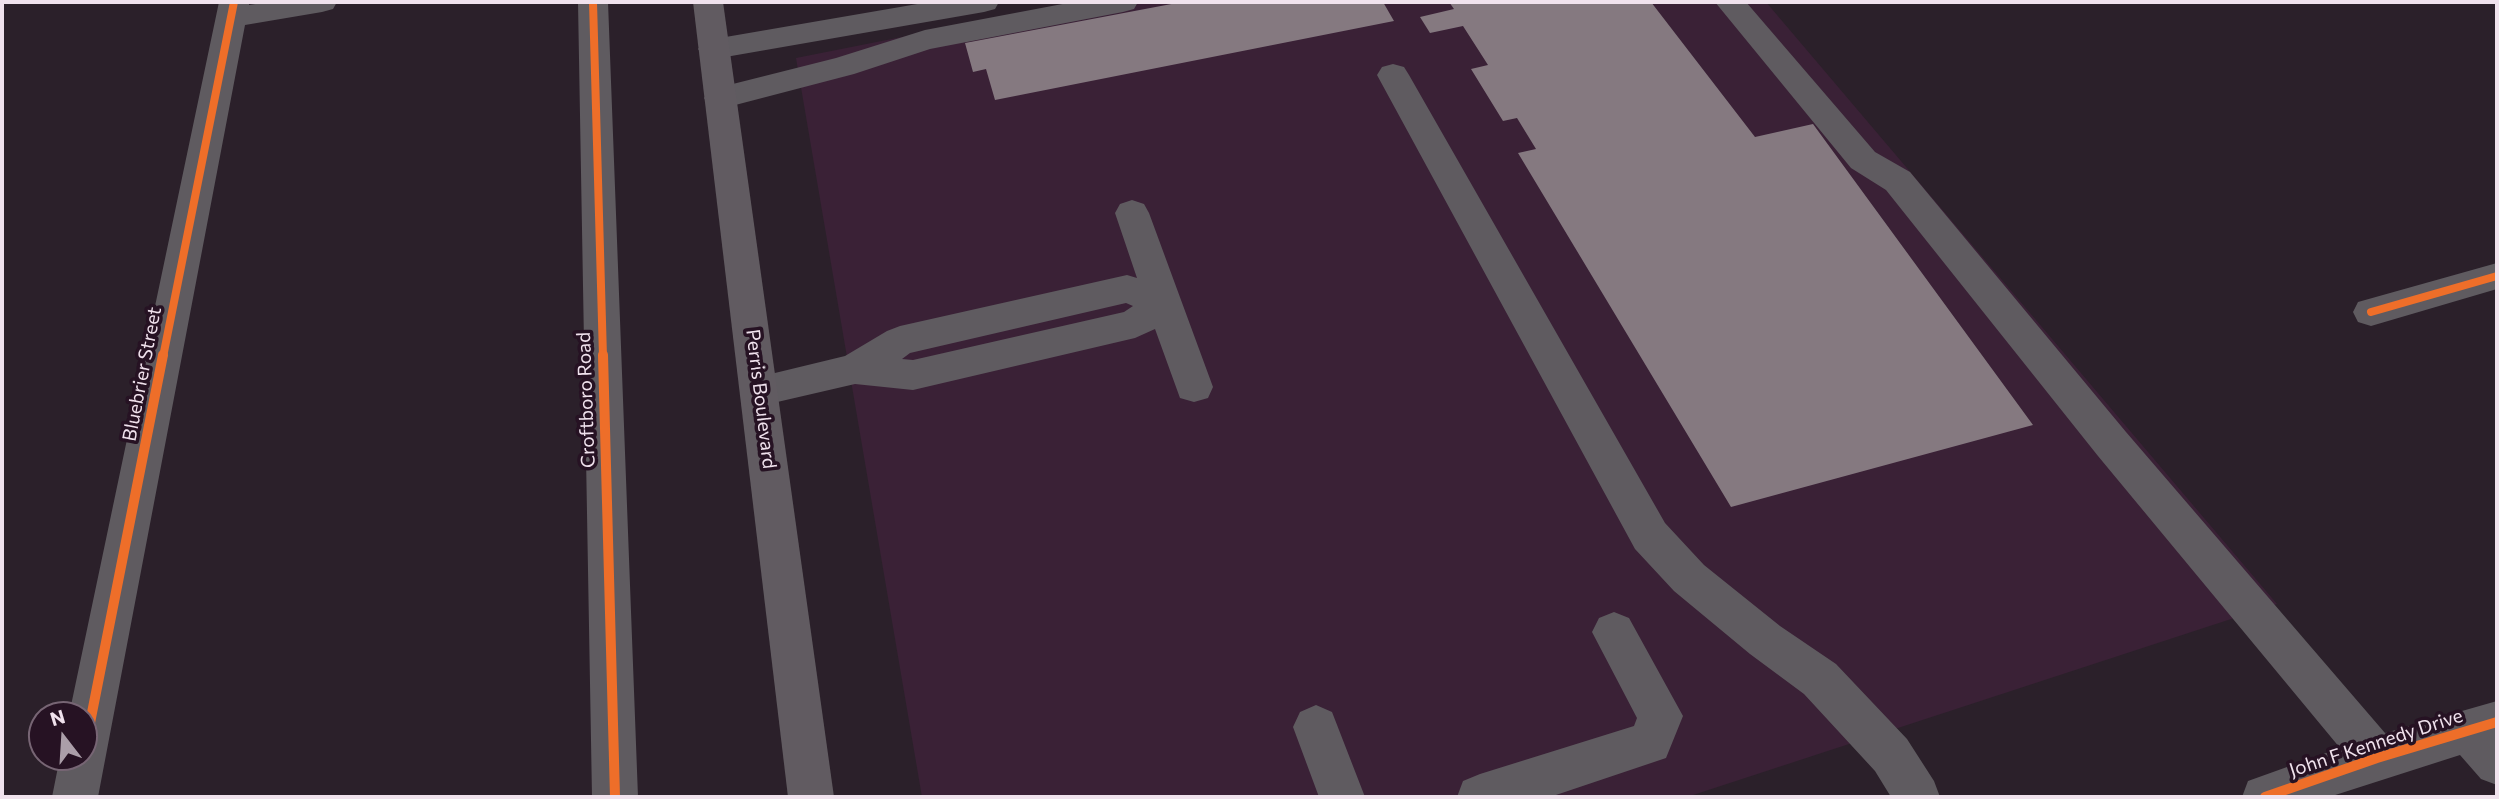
<!DOCTYPE html>
<html>
<head>
<meta charset="utf-8">
<style>
  body { margin:0 }
  #map { position:relative; width:2499px; height:799px; overflow:hidden; background:#2b202a; font-family:Commissioner,sans-serif }
  canvas { display:block }
  .frame { position:absolute; inset:0; border:4px solid #f0e2ed; pointer-events:none }
  .north { position:absolute; left:28px; top:701px; width:70px; height:70px; box-sizing:border-box; background:#261223; border:2px solid #776574; border-radius:50%; rotate:343deg; font-size:19px; font-weight:700; line-height:28px; text-align:center; color:#f0e2ed }
  .north::after { content:''; display:block; margin:auto; width:24px; height:32px; background:#ab9ea9; clip-path:polygon(50% 0,100% 100%,50% 72%,0 100%) }
</style>
</head>
<body>
<div id="map">
<canvas width="2499" height="799"></canvas>
<div class="frame"></div>
<div class="north">N</div>
</div>
<script>
const c = document.querySelector('canvas').getContext('2d');
c.lineJoin = 'round';
function fillPath(path, color) {
  c.fillStyle = color;
  c.fill(path, 'evenodd');
}
function shape(rows) {
  const path = new Path2D();
  for (const r of rows) {
    path.moveTo(r[0], r[1]);
    for (let i = 2; i < r.length; i += 2) path.lineTo(r[i], r[i + 1]);
  }
  return path;
}
function stroke(path, color, width, dash) {
  c.strokeStyle = color;
  c.lineWidth = width;
  c.lineCap = dash ? 'butt' : 'round';
  c.setLineDash(dash || []);
  c.stroke(path);
}
function write(font, color, halo, rows, align = 'center') {
  c.font = font + ' Commissioner,sans-serif';
  c.lineWidth = 7;
  c.setLineDash([]);
  c.textBaseline = 'middle';
  c.strokeStyle = halo;
  c.fillStyle = color;
  for (const [text, x, y, turn = 0] of rows) {
    c.save();
    c.translate(x, y);
    c.rotate((+turn || 0) * Math.PI / 180);
    c.textAlign = isNaN(turn) ? turn : align;
    if (halo) c.strokeText(text, 0, 0);
    c.fillText(text, 0, 0);
    c.restore();
  }
}
fillPath(shape([
  [1078,2,1766,2,2277,604,1687,797,922,797,796,58]
]), '#3a2136');
fillPath(shape([
  [1182,2,1383,2,1394,21,995,100,986,69,973,72,965,43],
  [1449,2,1651,2,1755,137,1813,124,2033,425,1731,507,1518,153,1536,149,1517,118,1503,121,1471,69,1488,65,1463,26,1430,33,1420,17,1454,9]
]), '#857980');
fillPath(shape([
  [219,2,249,2,249,5,268,2,337,2,333,9,322,12,245,25,98,797,52,797,60,757,84,757,84,715,69,715,219,2],
  [578,2,608,2,638,797,592,797,578,2],
  [929,2,999,2,995,9,984,12,714,59,703,56,698,49,703,42,714,39,929,2],
  [1073,2,1138,2,1134,9,1123,12,930,49,854,74,720,109,709,106,704,98,709,90,836,58,925,30,1073,2],
  [1715,2,1746,2,1875,152,1910,172,2126,432,2385,733,2497,701,2497,785,2481,779,2460,755,2329,797,2242,797,2248,781,2340,748,2098,456,1886,190,1851,168,1715,2],
  [1393,64,1404,67,1409,75,1665,523,1704,565,1780,626,1836,664,1907,739,1934,781,1940,797,1891,797,1875,771,1804,694,1750,654,1674,591,1635,549,1377,75,1382,67,1393,64],
  [1132,200,1144,204,1149,213,1213,387,1208,398,1194,402,1180,398,1155,329,1135,338,913,390,855,384,760,406,746,402,741,391,746,380,845,356,887,331,900,326,1127,275,1137,278,1115,213,1120,204,1132,200],
  [1126,303,1133,306,1124,312,913,360,902,359,910,353,1126,303],
  [2497,263,2497,289,2371,326,2358,322,2353,312,2358,302,2497,263],
  [1614,612,1629,618,1683,716,1666,758,1550,797,1457,797,1463,781,1480,774,1634,726,1637,718,1592,632,1599,618,1614,612],
  [1316,705,1332,712,1365,797,1319,797,1293,727,1300,712,1316,705]
]), '#5f5b60');
fillPath(shape([
  [693,2,723,2,834,797,788,797,693,2]
]), '#615b61');
stroke(shape([
  [593,2,603,357],
  [2371,312,2497,276],
  [163,357,234,2]
]), '#ee6e29', 8);
stroke(shape([
  [603,355,615,797],
  [84,753,163,355],
  [2265,797,2377,758,2497,722]
]), '#ee6e29', 10);
write('19px', '#f0e2ed', '#261223', [
  ["Bluebrier Street",142,374,-79],
  ["Perris Boulevard",761,399,83],
  ["Croftboro Road",586,400,-92],
  ["John F Kennedy Drive",2376,743,-18]
]);
</script>
</body>
</html>
